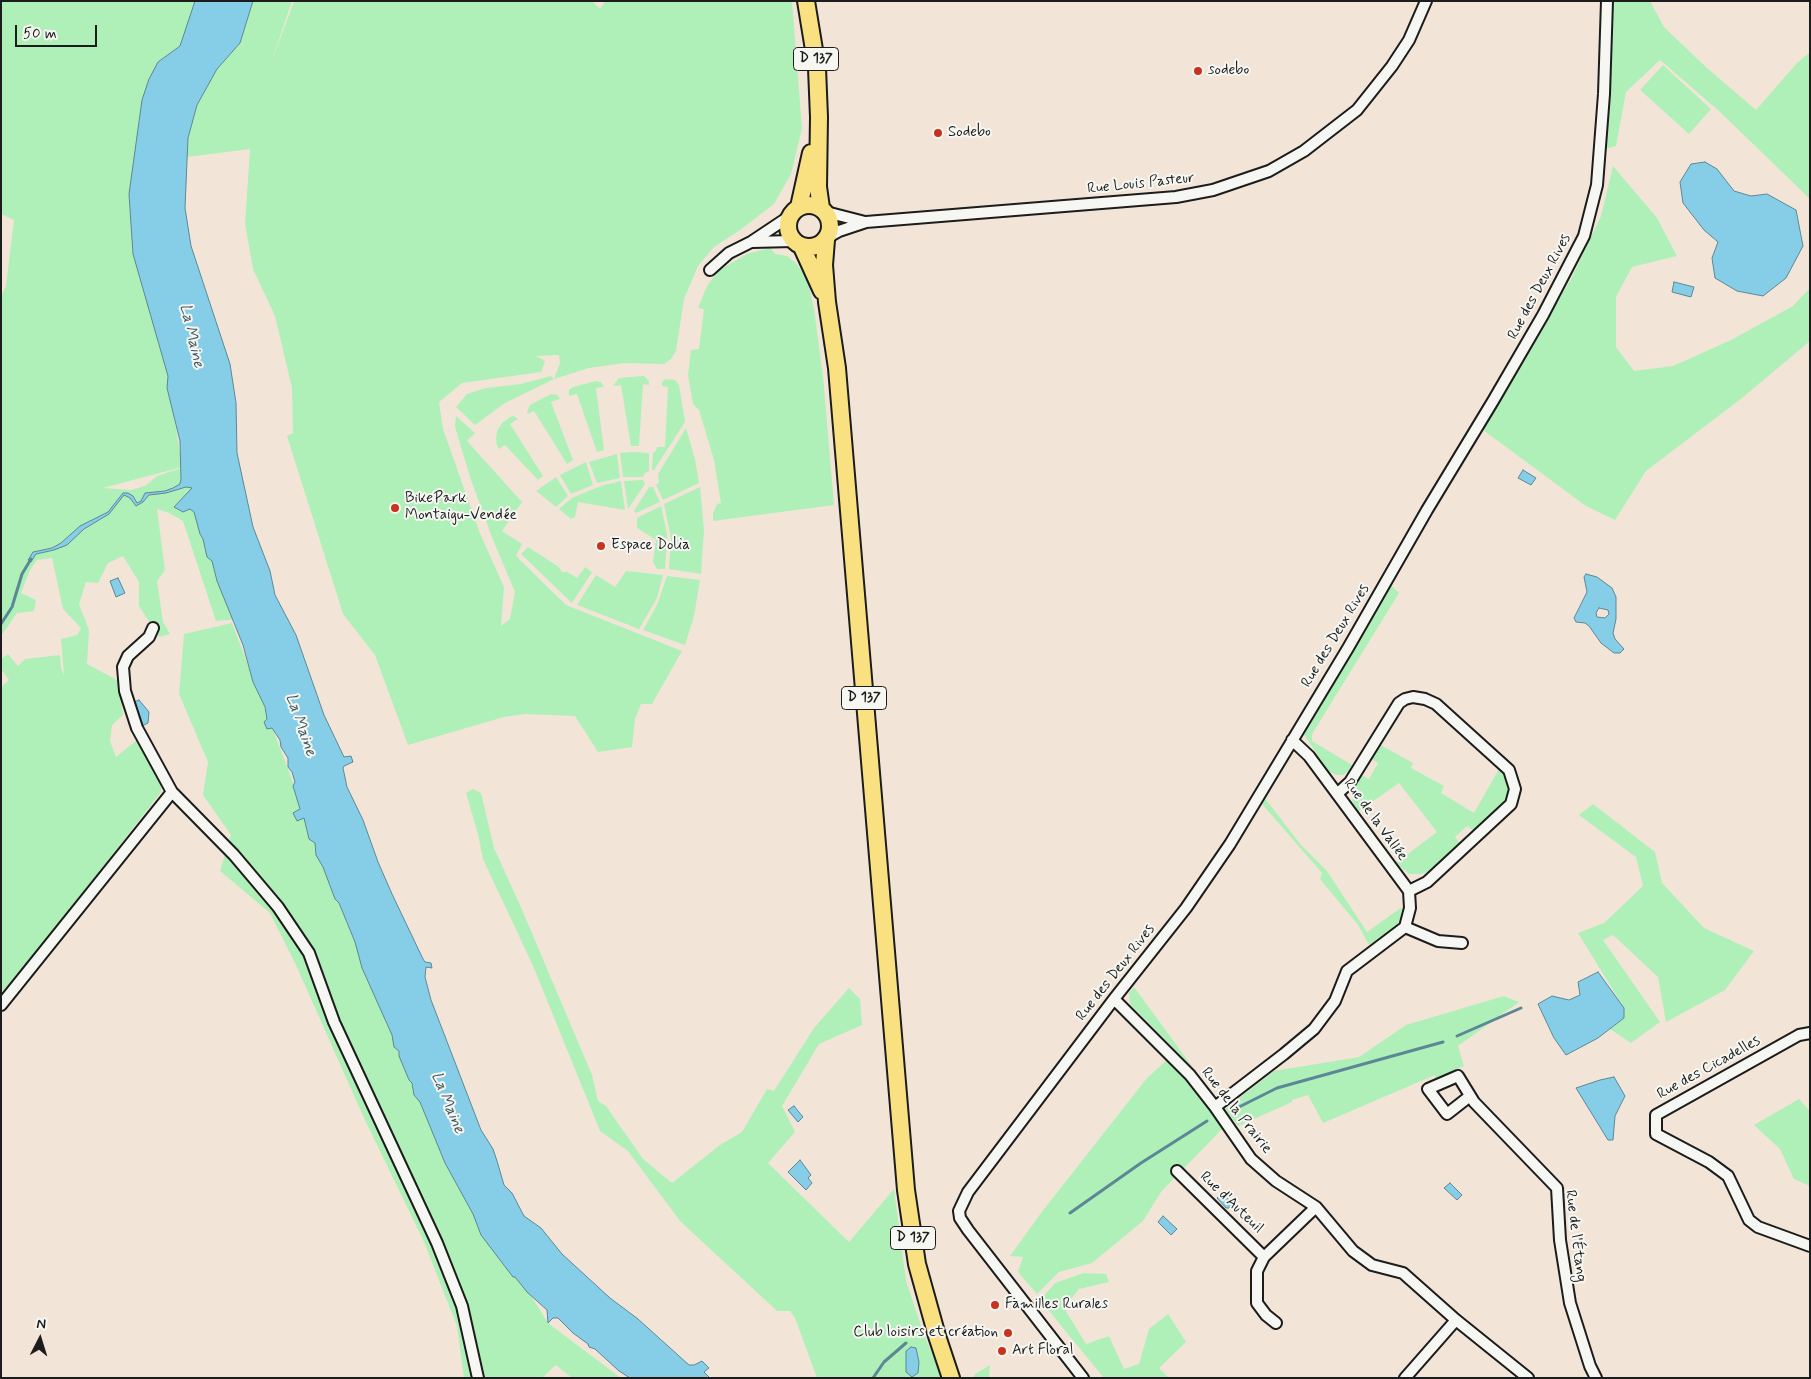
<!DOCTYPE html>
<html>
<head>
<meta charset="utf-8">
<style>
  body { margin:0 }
  #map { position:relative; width:1811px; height:1379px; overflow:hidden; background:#f2e5d7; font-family:Mynerve,sans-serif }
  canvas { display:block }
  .frame { position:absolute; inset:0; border:2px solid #1c1c1c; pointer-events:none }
  .north { position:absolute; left:15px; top:1314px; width:50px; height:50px; -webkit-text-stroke:4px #f6f6f2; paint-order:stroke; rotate:5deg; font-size:14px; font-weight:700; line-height:20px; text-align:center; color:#1c1c1c }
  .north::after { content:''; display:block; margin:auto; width:18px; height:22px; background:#1c1c1c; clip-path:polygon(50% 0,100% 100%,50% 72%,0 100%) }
  .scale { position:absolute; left:15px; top:25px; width:82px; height:22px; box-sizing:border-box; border:2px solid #1c1c1c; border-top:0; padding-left:6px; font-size:15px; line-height:18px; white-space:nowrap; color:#1c1c1c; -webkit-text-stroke:4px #f6f6f2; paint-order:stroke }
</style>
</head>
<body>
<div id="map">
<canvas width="1811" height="1379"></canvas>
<div class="frame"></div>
<div class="north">N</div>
<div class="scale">50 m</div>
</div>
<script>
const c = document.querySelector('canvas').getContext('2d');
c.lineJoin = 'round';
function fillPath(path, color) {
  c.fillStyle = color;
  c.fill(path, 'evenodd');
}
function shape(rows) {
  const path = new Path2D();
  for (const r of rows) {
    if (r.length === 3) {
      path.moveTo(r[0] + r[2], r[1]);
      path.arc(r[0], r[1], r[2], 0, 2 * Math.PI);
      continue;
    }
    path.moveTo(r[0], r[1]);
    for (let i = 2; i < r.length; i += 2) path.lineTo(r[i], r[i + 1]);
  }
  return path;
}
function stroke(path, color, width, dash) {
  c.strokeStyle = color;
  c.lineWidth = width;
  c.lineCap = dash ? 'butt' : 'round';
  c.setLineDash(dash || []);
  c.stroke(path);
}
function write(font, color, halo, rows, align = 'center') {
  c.font = font + ' Mynerve,sans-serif';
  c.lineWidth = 4;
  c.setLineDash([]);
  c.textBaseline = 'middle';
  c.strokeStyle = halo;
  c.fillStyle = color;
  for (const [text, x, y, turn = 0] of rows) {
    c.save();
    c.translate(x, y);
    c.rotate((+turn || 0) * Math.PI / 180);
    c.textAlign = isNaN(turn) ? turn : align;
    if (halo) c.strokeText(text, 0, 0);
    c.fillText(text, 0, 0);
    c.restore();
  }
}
fillPath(shape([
  [1,1,195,1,180,46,158,62,168,376,182,467,103,488,131,490,145,486,157,476,194,464,240,619,216,621,183,521,169,513,157,509,165,570,157,581,163,622,170,634,159,637,139,606,139,582,123,556,108,563,98,583,86,582,79,604,89,630,87,664,119,681,123,715,112,725,110,741,116,757,138,739,161,781,161,792,52,932,1,993,1,687,9,680,1,669,1,659,8,654,18,666,25,659,60,655,61,668,64,675,61,639,77,635,81,628,63,609,52,558,37,560,30,570,21,593,36,600,34,611,17,613,1,636,1,296,6,286,14,220,1,214],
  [253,1,292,1,271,63,294,1,592,1,600,9,605,1,792,1,802,128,791,174,774,204,740,230,714,247,698,266,684,299,676,351,671,359,664,364,624,363,589,368,554,379,505,403,475,425,456,407,467,394,486,388,521,384,551,376,554,379,560,363,559,355,536,356,545,361,541,372,462,383,439,402,443,429,479,531,504,587,501,626,510,619,515,592,493,540,471,480,455,427,456,416,475,433,467,441,522,502,502,531,522,544,516,556,566,605,682,651,652,704,641,704,635,719,632,747,598,752,575,716,525,714,504,717,408,745,375,655,343,614,287,436,293,433,292,388,275,316,253,269,245,224,250,149,187,157,188,138,197,105,217,69,240,43],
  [1601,1,1650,1,1664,27,1707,68,1756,110,1797,63,1810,52,1810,199,1719,111,1660,60,1626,92,1616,146,1595,152],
  [1663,65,1711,109,1689,134,1640,90],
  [1613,166,1657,218,1677,256,1632,267,1616,297,1616,347,1634,371,1673,366,1731,340,1793,306,1810,288,1810,341,1742,398,1646,471,1615,520,1586,506,1483,430,1572,277,1601,216],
  [770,248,775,254,787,256,797,264,802,272,806,272,814,309,823,376,834,505,713,521,713,513,717,504,721,503,714,460,699,410,693,404,688,375,691,350,699,349,704,309,698,308,707,286,718,271,747,254],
  [644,376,649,381,649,385,643,384,639,446,631,446,621,385,613,386,619,378],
  [665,379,675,380,679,385,685,422,654,470,652,470,653,452,655,452,657,447,665,447,668,387,662,386,662,382],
  [596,381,601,382,604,387,596,388,604,450,597,452,577,394,569,396,569,390,573,387],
  [551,394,557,395,560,399,551,402,573,460,567,464,534,411,528,414,527,412,530,405],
  [514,416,518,419,510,424,543,476,538,480,505,445,499,449,497,446,496,439,497,431,502,423,510,417],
  [686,428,695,459,699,483,663,500,656,485,659,482,658,474],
  [634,452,649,453,649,471,645,473,643,477,623,477,620,453],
  [617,454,620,478,597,483,589,462],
  [586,462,593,485,571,494,560,475],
  [556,477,568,496,556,507,536,491],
  [643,480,645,484,628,509,624,481],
  [621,481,625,510,578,502,575,517,571,519,559,509,572,498,588,491,604,485],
  [649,487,653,487,660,502,636,513,634,511],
  [700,487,704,530,701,574,669,569,671,538,664,504],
  [661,506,667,534,665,569,657,569,653,562,656,540,637,528,637,518],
  [528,547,559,567,562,572,567,572,577,578,585,567,592,572,572,603,521,554],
  [626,571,663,575,657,598,639,629,577,605,596,575,615,587],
  [667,576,700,580,694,616,685,645,643,630,657,605],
  [1391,585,1399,593,1312,734,1312,741,1352,765,1348,771,1343,775,1337,775,1329,772,1303,733],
  [232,623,347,923,480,1214,548,1323,621,1378,572,1378,556,1365,542,1378,464,1378,457,1326,424,1242,364,1118,296,965,270,913,220,871,231,835,203,795,208,762,179,694,184,634],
  [1379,744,1413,763,1411,768,1444,786,1441,793,1474,813,1499,769,1506,777,1508,790,1507,798,1474,831,1467,826,1455,837,1460,844,1427,872,1421,874,1409,874,1396,863,1437,832,1399,783,1358,812,1352,800,1356,782,1361,775,1369,779,1378,763,1370,758],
  [473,789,481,793,494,848,520,905,592,1075,598,1101,606,1106,643,1159,672,1183,720,1145,742,1132,767,1089,774,1091,814,1028,849,988,860,999,862,1025,819,1044,782,1106,795,1132,768,1163,849,1242,894,1189,906,1281,923,1332,942,1378,817,1378,795,1318,790,1311,777,1311,680,1221,628,1151,600,1131,534,968,483,859,478,834,466,793],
  [1264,797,1301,845,1327,871,1367,932,1402,907,1401,917,1396,926,1369,945,1358,925,1320,879,1322,873,1261,803],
  [1593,804,1655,852,1662,883,1704,928,1754,951,1725,990,1666,1022,1658,977,1613,935,1603,940,1660,1022,1631,1043,1610,1029,1624,1018,1624,1008,1578,933,1604,923,1643,886,1636,857,1579,815],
  [1134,987,1194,1069,1130,1004,1129,993],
  [1504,996,1519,1002,1458,1046,1464,1066,1435,1079,1435,1075,1323,1123,1308,1095,1292,1100,1292,1102,1238,1126,1225,1109,1274,1071,1359,1057,1406,1025],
  [1167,1060,1186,1078,1223,1128,1161,1192,1143,1221,1092,1263,1059,1272,1037,1294,1018,1272,1023,1257,1010,1256,1041,1213,1147,1078],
  [1799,1099,1810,1111,1810,1186,1794,1179,1780,1149,1754,1125],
  [1084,1273,1106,1274,1109,1282,1079,1289,1064,1308,1086,1344,1109,1336,1124,1369,1139,1364,1149,1329,1168,1314,1186,1342,1159,1368,1169,1378,1104,1378,1040,1300,1055,1283],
  [990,1365,989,1378,973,1378,975,1374]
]), '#aff0b9');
const water = shape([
  [195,1,253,1,240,43,217,69,197,105,188,138,185,208,191,246,230,364,236,403,237,453,253,527,270,571,275,595,296,635,324,715,344,757,351,756,353,762,344,766,343,768,347,787,363,820,378,862,392,894,423,959,425,962,431,963,432,968,426,967,425,977,431,1000,481,1130,493,1149,497,1161,504,1185,512,1193,524,1216,541,1228,562,1254,610,1298,638,1319,689,1365,694,1365,702,1361,709,1368,704,1372,710,1378,630,1378,619,1371,595,1349,589,1347,588,1344,573,1333,558,1318,553,1318,548,1323,547,1310,527,1292,515,1277,513,1277,481,1235,473,1214,445,1163,420,1102,414,1095,412,1083,409,1080,399,1056,399,1051,394,1047,392,1035,362,968,355,942,339,903,335,899,323,867,316,855,315,843,309,839,304,818,297,821,293,813,300,809,293,786,295,782,292,772,288,767,288,758,281,747,280,740,272,728,267,729,264,722,267,719,265,707,253,682,243,645,217,581,212,561,207,557,203,539,200,534,194,512,190,509,183,512,174,507,192,488,186,487,166,493,149,495,143,502,136,506,130,498,124,495,109,514,84,529,67,545,54,550,36,554,31,562,28,560,33,552,52,548,61,543,80,526,108,512,123,493,128,493,133,496,137,503,141,501,145,493,165,491,173,488,180,484,181,479,180,441,167,388,168,376,133,254,129,194,142,100,149,79,158,62,180,46,195,1],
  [1705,162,1717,169,1734,191,1751,196,1767,194,1796,210,1803,246,1786,278,1763,296,1737,291,1715,278,1712,258,1718,242,1704,230,1683,203,1680,182,1691,164,1705,162],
  [1674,282,1694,287,1691,297,1672,292,1674,282],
  [1523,470,1536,478,1531,485,1518,478,1523,470],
  [1586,574,1597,577,1612,588,1616,597,1616,619,1613,633,1615,639,1624,649,1620,653,1614,653,1601,643,1589,626,1585,623,1576,622,1574,618,1587,592,1584,577,1586,574],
  [1599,608,1608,610,1609,614,1605,618,1597,617,1596,613,1599,608],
  [118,578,125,593,116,597,110,581,118,578],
  [139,700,149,712,148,723,142,726,132,703,139,700],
  [1598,972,1624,1008,1624,1018,1598,1038,1566,1055,1554,1038,1538,1004,1552,996,1569,1000,1580,995,1578,982,1598,972],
  [1614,1077,1625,1096,1615,1116,1613,1140,1608,1140,1576,1088,1600,1080,1614,1077],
  [794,1106,803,1117,798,1122,788,1110,794,1106],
  [800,1160,811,1175,808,1178,812,1183,806,1190,788,1172,800,1160],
  [1450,1183,1462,1195,1457,1200,1444,1188,1450,1183],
  [1222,1193,1233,1203,1229,1208,1226,1208,1217,1198,1222,1193],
  [1163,1216,1177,1229,1171,1235,1158,1222,1163,1216],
  [911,1347,916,1348,919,1362,918,1373,912,1377,906,1372,906,1351,911,1347]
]);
fillPath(water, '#86cee7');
stroke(water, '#5c8796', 1);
stroke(shape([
  [1,624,12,607,22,574,31,559],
  [1457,1036,1521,1008],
  [1233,1110,1277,1088,1443,1042],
  [1070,1213,1141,1163,1207,1121],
  [873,1378,884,1362,906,1343]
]), '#5c8796', 3);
const street = shape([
  [826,212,865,222],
  [828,237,839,231,866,222,1176,197,1213,190,1269,171,1304,151,1357,110,1392,66,1409,40,1426,1],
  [752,242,793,241],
  [710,270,729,253,751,242,790,216],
  [153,628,149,637,128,656,123,667,125,691,137,728,172,792,234,855,278,907,309,953,334,1022,437,1243,462,1306,478,1378],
  [1337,794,1350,782,1399,703,1405,699,1413,697,1425,699,1436,704,1509,770,1515,789,1511,804,1427,882,1409,891],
  [1405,927,1438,941,1462,943],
  [1114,999,1190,1075,1215,1107,1251,1159,1276,1181,1316,1207,1353,1251,1372,1265,1403,1273,1456,1320,1528,1378],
  [1,1005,172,792],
  [1810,1033,1799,1035,1656,1115,1656,1134,1709,1162,1728,1176,1749,1220,1758,1227,1810,1246],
  [1470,1096,1447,1114,1428,1089,1458,1076,1474,1102,1557,1188,1560,1240,1570,1303,1590,1366,1596,1378],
  [1215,1107,1284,1054,1314,1029,1335,1001,1347,971,1405,927,1410,908,1409,891,1309,756,1292,740],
  [1177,1171,1264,1257],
  [1276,1323,1266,1315,1257,1303,1257,1271,1264,1257,1316,1207],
  [1083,1378,968,1230,960,1218,959,1211,968,1192,1114,999,1186,908,1230,844,1348,648,1427,510,1493,401,1543,315,1584,236,1597,185,1604,94,1607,1],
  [1405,1378,1456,1320]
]);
const primary = shape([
  [806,1,817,68,819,117,818,187,821,208],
  [809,226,21],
  [799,207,811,153],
  [826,240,824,265,827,302,837,368,906,1190,917,1264,937,1336,951,1378],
  [802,247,822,291]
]);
stroke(street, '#1c1c1c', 14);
stroke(primary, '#1c1c1c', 20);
stroke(street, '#f6f6f2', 10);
stroke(primary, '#f9e181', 16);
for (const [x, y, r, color] of [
  [1198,71,5,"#c8321e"],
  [938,133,5,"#c8321e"],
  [395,508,5,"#c8321e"],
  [601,546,5,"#c8321e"],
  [995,1305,5,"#c8321e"],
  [1008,1333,5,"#c8321e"],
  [1002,1351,5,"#c8321e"]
]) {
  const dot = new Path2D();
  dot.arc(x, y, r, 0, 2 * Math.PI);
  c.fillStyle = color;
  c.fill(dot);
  stroke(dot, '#f6f6f2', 2);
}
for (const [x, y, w] of [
  [816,59,45],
  [864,698,45],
  [913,1238,45]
]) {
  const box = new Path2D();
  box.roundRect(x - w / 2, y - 11.5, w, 23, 4);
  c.fillStyle = '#f6f6f2';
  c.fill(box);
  stroke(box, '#1c1c1c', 1);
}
write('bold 14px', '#1c1c1c', null, [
  ["D 137",816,59],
  ["D 137",864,698],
  ["D 137",913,1238]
]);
write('15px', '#1c1c1c', '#f6f6f2', [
  ["sodebo",1208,71],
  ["Sodebo",948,133],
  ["BikePark",405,499],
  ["Montaigu-Vendée",405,516],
  ["Espace Dolia",611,546],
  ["Familles Rurales",1005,1305],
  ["Club loisirs et création",998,1333,"right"],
  ["Art Floral",1012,1351]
], 'left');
write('15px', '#1c1c1c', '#f6f6f2', [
  ["Rue Louis Pasteur",1141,184,-6],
  ["Rue des Deux Rives",1540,287,-62],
  ["Rue des Deux Rives",1336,636,-59],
  ["Rue de la Vallée",1375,820,54],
  ["Rue des Deux Rives",1116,973,-52],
  ["Rue des Cicadelles",1709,1068,-29],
  ["Rue de la Prairie",1236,1111,52],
  ["Rue d'Auteuil",1231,1203,44],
  ["Rue de l'Étang",1575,1236,83]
]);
write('italic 16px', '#415a63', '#f6f6f2', [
  ["La Maine",191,336,77],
  ["La Maine",300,725,71],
  ["La Maine",447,1103,68]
]);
</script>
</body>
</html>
